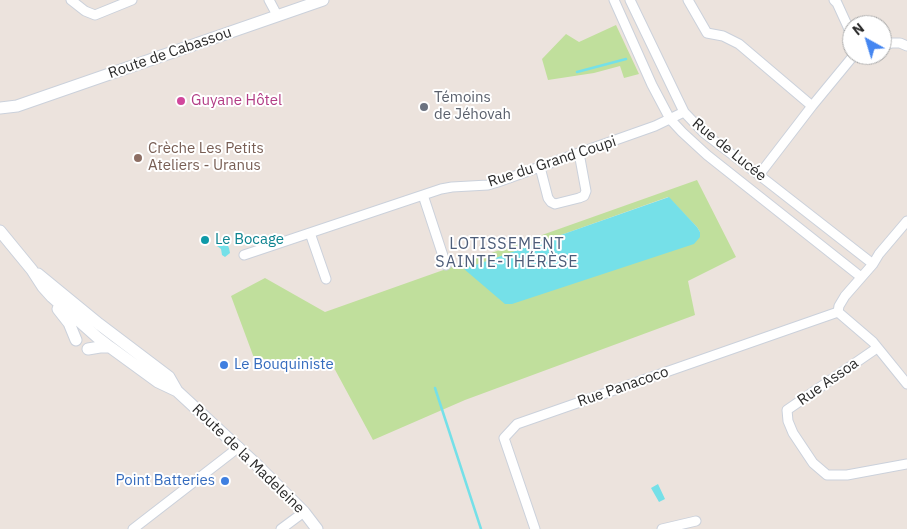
<!DOCTYPE html>
<html>
<head>
<meta charset="utf-8">
<style>
  body { margin:0 }
  #map { position:relative; width:907px; height:529px; overflow:hidden; background:#ece3dd; font-family:"IBM Plex Sans",sans-serif }
  canvas { display:block }
  .north { position:absolute; left:842px; top:15px; width:50px; height:50px; box-sizing:border-box; background:#fff; border:1px solid #aaa; border-radius:50%; rotate:321deg; font-size:14px; font-weight:700; line-height:20px; text-align:center; color:#2a2a2a }
  .north::after { content:''; display:block; margin:auto; width:18px; height:22px; background:#4586f1; clip-path:polygon(50% 0,100% 100%,50% 72%,0 100%) }
</style>
</head>
<body>
<div id="map">
<canvas width="907" height="529"></canvas>
<div class="north">N</div>
</div>
<script>
const c = document.querySelector('canvas').getContext('2d');
c.lineJoin = 'round';
function fillPath(path, color) {
  c.fillStyle = color;
  c.fill(path, 'evenodd');
}
function shape(rows) {
  const path = new Path2D();
  for (const r of rows) {
    path.moveTo(r[0], r[1]);
    for (let i = 2; i < r.length; i += 2) path.lineTo(r[i], r[i + 1]);
  }
  return path;
}
function stroke(path, color, width, dash) {
  c.strokeStyle = color;
  c.lineWidth = width;
  c.lineCap = dash ? 'butt' : 'round';
  c.setLineDash(dash || []);
  c.stroke(path);
}
function write(font, color, halo, rows, align = 'center') {
  c.font = font + ' "IBM Plex Sans",sans-serif';
  c.lineWidth = 4;
  c.setLineDash([]);
  c.textBaseline = 'middle';
  c.strokeStyle = halo;
  c.fillStyle = color;
  for (const [text, x, y, turn = 0] of rows) {
    c.save();
    c.translate(x, y);
    c.rotate((+turn || 0) * Math.PI / 180);
    c.textAlign = isNaN(turn) ? turn : align;
    if (halo) c.strokeText(text, 0, 0);
    c.fillText(text, 0, 0);
    c.restore();
  }
}
fillPath(shape([
  [616,25,639,74,624,78,620,66,594,73,548,80,542,59,566,34,579,42],
  [697,180,736,257,688,281,695,315,465,400,373,440,333,366,254,358,231,296,265,278,325,312],
  [668,197,697,227,700,232,465,269]
]), '#c0df9c');
fillPath(shape([
  [669,197,697,227,700,232,700,237,694,244,512,304,505,304,464,269],
  [225,240,229,248,230,253,225,257,222,255,221,249,217,246,219,242],
  [658,484,665,499,659,502,651,488]
]), '#75e0e8');
stroke(shape([
  [577,72,626,59],
  [435,388,481,529]
]), '#75e0e8', 2.5);
const minor = shape([
  [71,0,85,11,95,15,132,0],
  [269,0,277,15],
  [614,0,652,85,670,119,682,132,707,155,861,277],
  [630,0,684,112,704,133,768,182,873,264],
  [688,0,707,33,723,36,739,44,812,106],
  [834,0,837,3,848,27,852,40],
  [882,46,892,43,900,43,907,46],
  [540,167,548,198,551,202,555,204,579,198,584,196,586,191,579,153],
  [759,175,812,106,854,55],
  [423,195,446,265],
  [310,233,326,279],
  [244,255,441,189,452,187,488,185,498,182,573,155,655,126,684,112],
  [838,312,839,306,845,296,873,264,879,254,907,221],
  [838,312,873,342,907,384],
  [877,348,787,410,788,421,793,433,813,463,827,475,847,475,907,464],
  [133,529,239,447],
  [281,529,304,512],
  [535,529,504,438,517,424,838,312],
  [662,529,696,521]
]);
const secondary = shape([
  [0,108,17,106,323,0],
  [0,231,32,270,43,287,52,297,97,337,110,347,158,382,177,391,256,464,304,512,317,529],
  [38,274,99,324,169,377,177,391],
  [58,309,69,323,76,340],
  [88,349,100,347,110,347]
]);
stroke(minor, '#cbd1db', 11);
stroke(secondary, '#cbd1db', 13);
stroke(minor, '#fff', 9);
stroke(secondary, '#fff', 11);
for (const [x, y, r, color] of [
  [181,101,5,"#d1479c"],
  [424,107,5,"#6b7280"],
  [138,158,5,"#8d6e63"],
  [205,240,5,"#0f9aa8"],
  [224,365,5,"#3f7fe0"],
  [225,481,5,"#3f7fe0"]
]) {
  const dot = new Path2D();
  dot.arc(x, y, r, 0, 2 * Math.PI);
  c.fillStyle = color;
  c.fill(dot);
  stroke(dot, '#fff', 2);
}
write('15px', '#2a2a2a', '#fff', [
  ["Route de Cabassou",170,53,-19],
  ["Rue de Lucée",729,150,39],
  ["Rue du Grand Coupi",552,162,-18],
  ["Rue Assoa",828,382,-35],
  ["Rue Panacoco",623,387,-19],
  ["Route de la Madeleine",248,459,44]
]);
write('15px', '#5b616d', '#fff', [
  ["Témoins",434,98],
  ["de Jéhovah",434,115]
], 'left');
write('15px', '#b23c85', '#fff', [
  ["Guyane Hôtel",191,101]
], 'left');
write('15px', '#785e54', '#fff', [
  ["Crèche Les Petits",148,149],
  ["Ateliers - Uranus",148,166]
], 'left');
write('15px', '#0d838f', '#fff', [
  ["Le Bocage",215,240]
], 'left');
write('15px', '#366cbe', '#fff', [
  ["Le Bouquiniste",234,365],
  ["Point Batteries",215,481,"right"]
], 'left');
c.letterSpacing = '1px';
write('16px', '#4d5d79', '#fff', [
  ["LOTISSEMENT",507,244],
  ["SAINTE-THÉRÈSE",507,262]
]);
c.letterSpacing = '0px';
</script>
</body>
</html>
